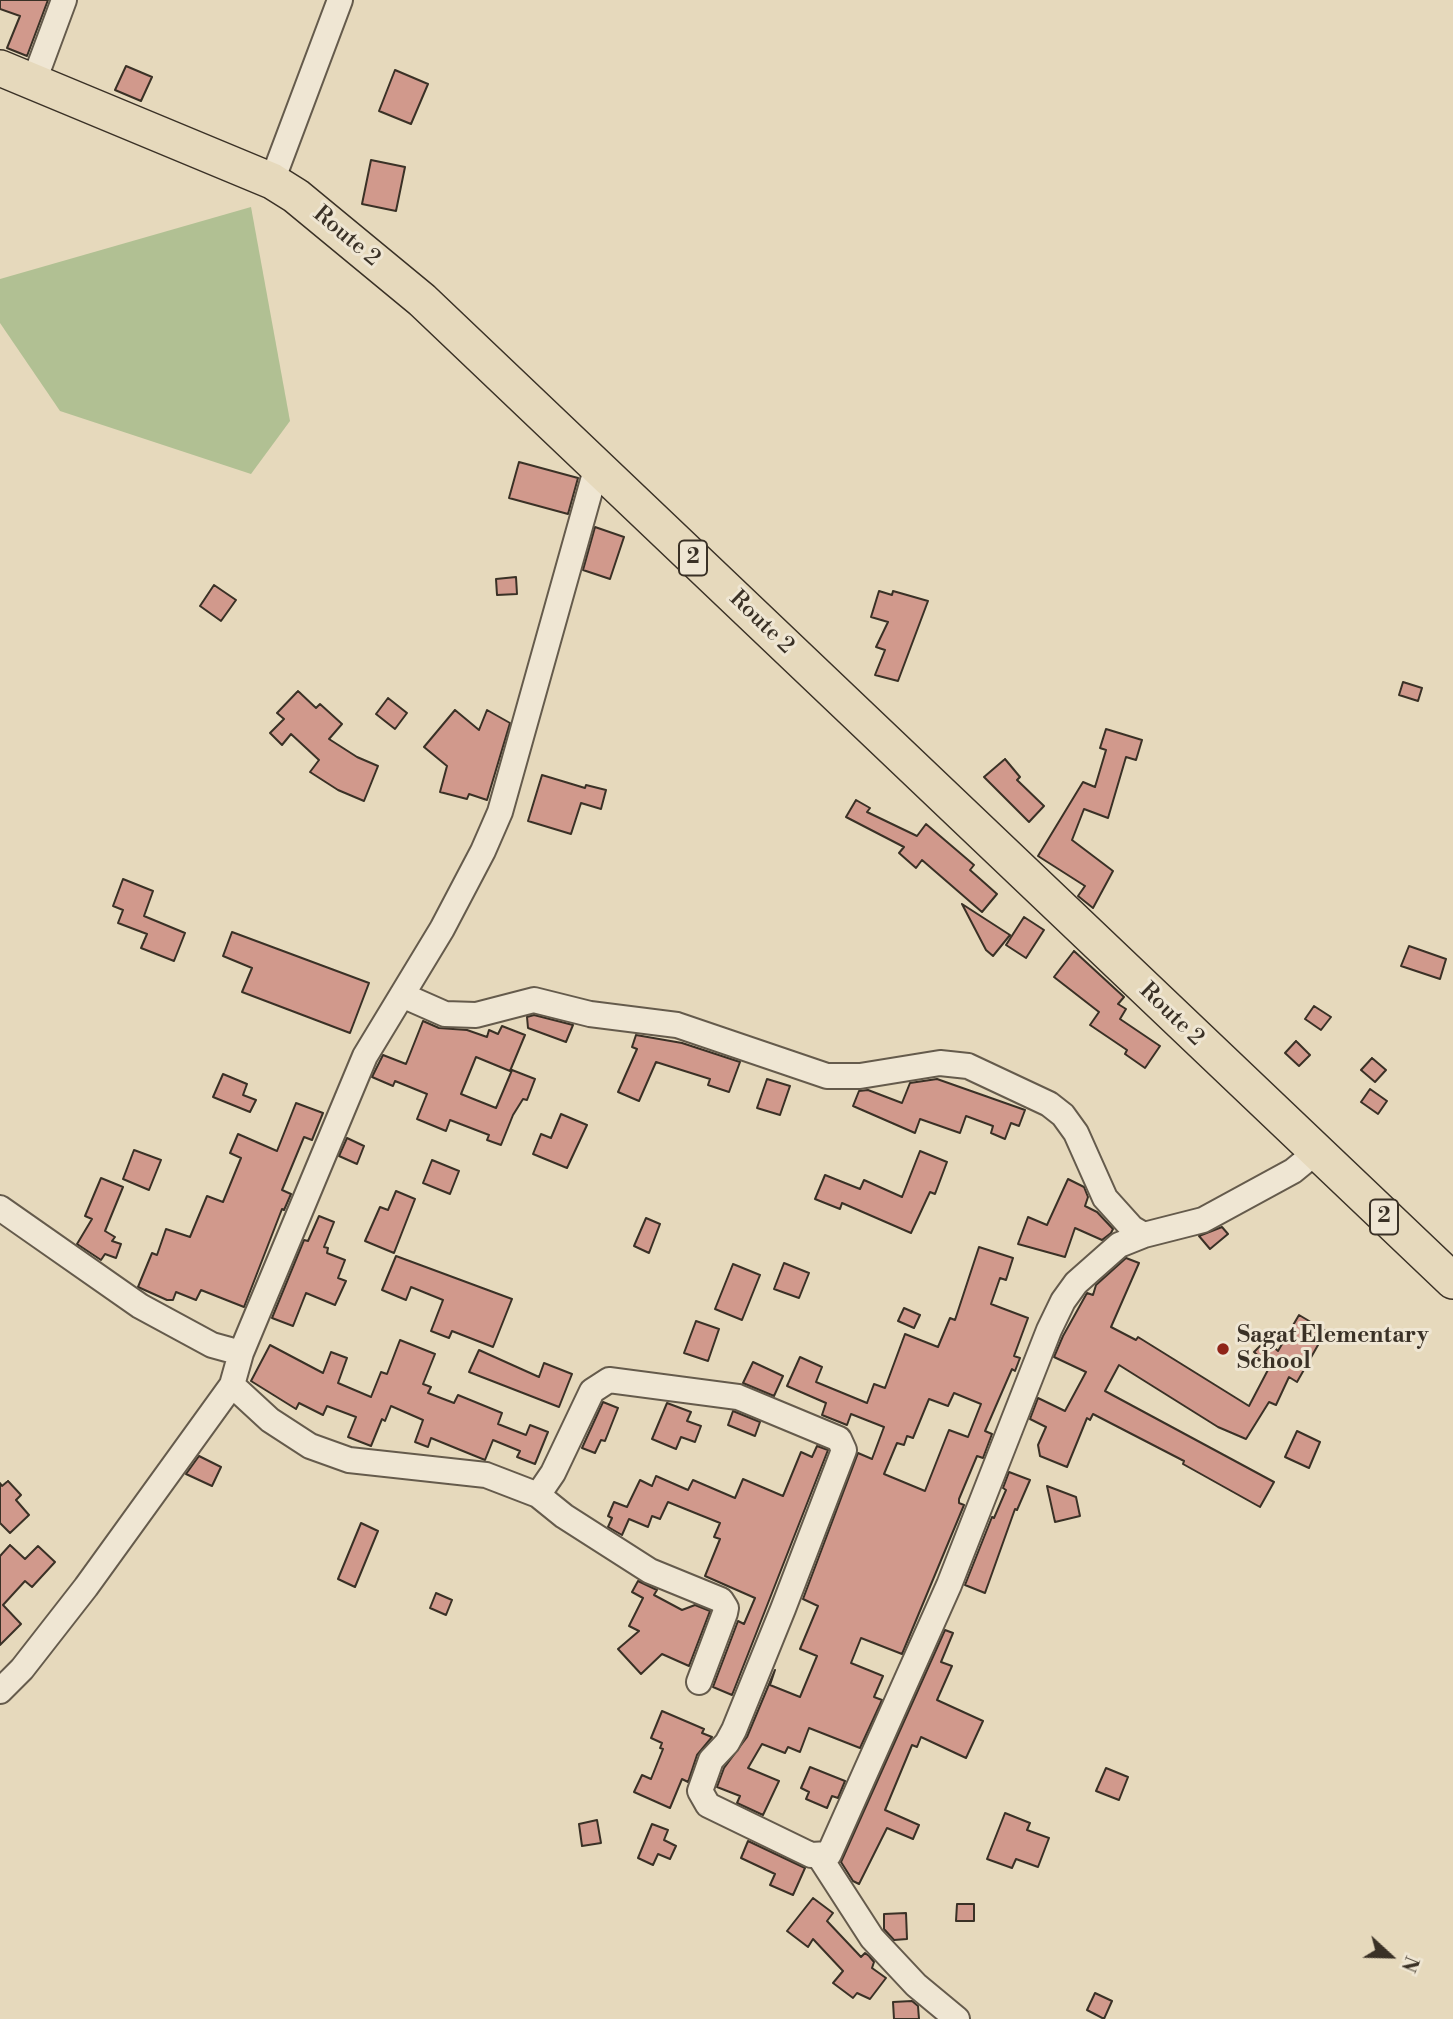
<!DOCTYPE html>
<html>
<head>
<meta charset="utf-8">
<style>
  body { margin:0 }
  #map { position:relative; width:1453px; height:2019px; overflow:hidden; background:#e6d9bc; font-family:"Libre Bodoni",serif }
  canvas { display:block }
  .north { position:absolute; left:1355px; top:1921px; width:70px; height:70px; -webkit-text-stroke:5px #efe6d3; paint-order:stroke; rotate:112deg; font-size:19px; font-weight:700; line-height:28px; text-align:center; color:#3a3126 }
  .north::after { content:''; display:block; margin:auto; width:24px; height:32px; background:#3a3126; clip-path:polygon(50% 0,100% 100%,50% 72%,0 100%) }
</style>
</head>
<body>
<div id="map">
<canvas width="1453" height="2019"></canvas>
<div class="north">N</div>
</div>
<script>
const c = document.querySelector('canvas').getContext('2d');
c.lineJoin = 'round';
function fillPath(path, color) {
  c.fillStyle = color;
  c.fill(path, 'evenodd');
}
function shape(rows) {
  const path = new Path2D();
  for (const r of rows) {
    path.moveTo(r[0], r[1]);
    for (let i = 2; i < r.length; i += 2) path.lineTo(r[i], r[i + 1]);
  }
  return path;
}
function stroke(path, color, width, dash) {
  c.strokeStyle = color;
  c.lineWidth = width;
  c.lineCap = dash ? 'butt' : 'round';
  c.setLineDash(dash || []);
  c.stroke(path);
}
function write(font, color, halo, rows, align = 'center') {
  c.font = font + ' "Libre Bodoni",serif';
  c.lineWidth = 6;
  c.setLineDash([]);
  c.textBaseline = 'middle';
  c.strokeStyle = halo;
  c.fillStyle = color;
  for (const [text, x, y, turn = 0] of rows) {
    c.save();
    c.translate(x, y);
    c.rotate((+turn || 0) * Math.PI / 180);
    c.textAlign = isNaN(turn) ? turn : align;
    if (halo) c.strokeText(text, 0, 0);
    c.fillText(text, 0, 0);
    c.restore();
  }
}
fillPath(shape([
  [251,207,290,421,251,474,60,411,0,323,0,279]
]), '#b1c093');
const building = shape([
  [0,0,48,0,27,56,7,48,20,16,0,9,0,0],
  [126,66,152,77,141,101,115,90,126,66],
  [395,70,428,84,411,124,379,111,395,70],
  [371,160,405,167,396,211,362,204,371,160],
  [519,462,578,478,568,514,509,498,519,462],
  [595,527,624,537,610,579,583,570,595,527],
  [516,577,517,594,497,595,496,579,516,577],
  [214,585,236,600,221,621,200,606,214,585],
  [879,591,892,595,893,591,928,601,898,681,875,675,885,650,876,647,888,622,871,617,879,591],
  [1403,682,1422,688,1418,701,1399,695,1403,682],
  [298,691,316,708,320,704,342,724,329,739,357,757,378,766,364,801,338,790,310,772,319,760,291,734,282,745,270,733,284,719,277,713,298,691],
  [388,698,407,713,395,729,376,714,388,698],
  [455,710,479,730,487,710,510,723,487,800,469,794,467,799,440,792,447,766,424,747,455,710],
  [1106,729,1142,740,1136,760,1126,757,1108,818,1084,809,1072,840,1113,871,1093,908,1078,896,1085,886,1038,856,1083,782,1095,787,1106,750,1100,748,1106,729],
  [1005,759,1020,777,1017,780,1044,806,1029,822,984,777,1005,759],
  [542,775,585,788,586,785,606,790,601,809,581,803,571,834,528,821,542,775],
  [856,800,870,808,867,812,917,836,926,824,974,865,970,870,997,894,982,912,922,860,916,868,899,853,904,847,846,817,856,800],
  [123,879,153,891,144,916,185,933,174,961,141,948,147,934,118,923,123,910,113,906,123,879],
  [962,904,1010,935,993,956,986,950,962,904],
  [1024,917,1044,930,1026,958,1006,945,1024,917],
  [232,932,369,983,350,1033,242,992,252,968,223,956,232,932],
  [1409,946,1446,959,1440,979,1401,966,1409,946],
  [1074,951,1124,997,1118,1004,1126,1009,1120,1019,1160,1046,1145,1068,1125,1054,1127,1050,1090,1025,1099,1012,1054,977,1074,951],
  [1314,1006,1331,1017,1321,1030,1305,1019,1314,1006],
  [534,1015,573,1025,566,1042,528,1028,527,1017,534,1015],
  [423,1021,439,1028,467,1030,487,1037,489,1030,498,1034,502,1026,525,1035,510,1071,476,1057,461,1094,496,1108,512,1070,535,1079,527,1100,523,1099,513,1115,501,1145,487,1140,489,1135,450,1120,446,1131,417,1119,427,1094,395,1081,393,1086,372,1077,383,1055,406,1064,423,1021],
  [636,1035,682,1043,740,1062,729,1092,708,1085,710,1079,656,1062,639,1101,618,1092,637,1049,632,1047,636,1035],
  [1296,1041,1310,1055,1299,1066,1285,1053,1296,1041],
  [1372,1058,1386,1070,1375,1082,1361,1070,1372,1058],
  [223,1074,247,1084,243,1095,256,1100,250,1112,213,1097,223,1074],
  [767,1079,790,1086,780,1115,757,1108,767,1079],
  [937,1079,1025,1110,1019,1126,1011,1123,1005,1139,991,1133,993,1126,966,1116,960,1133,920,1119,915,1133,853,1106,859,1091,868,1090,902,1103,910,1083,937,1079],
  [1370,1089,1387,1101,1378,1114,1361,1102,1370,1089],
  [296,1103,323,1113,312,1140,304,1137,282,1190,291,1194,284,1210,282,1209,244,1307,201,1290,196,1300,176,1292,173,1300,167,1300,138,1287,152,1253,157,1255,166,1229,190,1237,207,1196,223,1202,241,1158,230,1153,238,1134,277,1151,296,1103],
  [561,1114,587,1125,567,1168,533,1154,541,1134,551,1138,561,1114],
  [347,1138,364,1146,357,1164,339,1156,347,1138],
  [134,1150,161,1160,149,1190,123,1179,134,1150],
  [920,1151,947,1162,935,1194,930,1192,911,1233,842,1203,840,1209,815,1199,825,1175,860,1189,864,1180,902,1197,920,1151],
  [432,1160,459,1171,450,1194,423,1183,432,1160],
  [101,1178,123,1187,105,1231,115,1237,112,1241,121,1244,116,1258,105,1254,101,1260,77,1244,92,1219,85,1216,101,1178],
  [1068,1179,1084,1187,1088,1197,1085,1206,1097,1212,1113,1229,1111,1233,1102,1240,1075,1228,1065,1257,1018,1244,1028,1217,1047,1225,1068,1179],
  [396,1191,415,1199,394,1253,365,1241,380,1207,388,1210,396,1191],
  [319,1216,334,1222,324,1247,328,1248,327,1253,345,1260,338,1278,346,1281,335,1305,306,1293,293,1326,272,1318,304,1240,308,1241,319,1216],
  [646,1218,660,1224,649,1253,634,1246,646,1218],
  [1222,1227,1228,1234,1210,1249,1199,1236,1222,1227],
  [979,1247,1013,1258,1006,1280,1000,1278,991,1304,1028,1318,1014,1356,1020,1358,1015,1371,1012,1369,985,1431,992,1434,983,1458,977,1456,959,1499,959,1503,964,1505,902,1654,861,1638,851,1663,883,1676,874,1697,882,1700,860,1748,809,1728,800,1752,788,1747,785,1753,762,1744,748,1768,779,1781,763,1815,737,1803,740,1796,717,1787,724,1768,747,1737,775,1670,770,1685,800,1697,817,1656,800,1649,818,1606,803,1599,858,1453,872,1459,884,1427,851,1414,847,1425,822,1415,826,1403,787,1386,800,1357,822,1367,816,1382,867,1403,874,1384,885,1388,905,1334,938,1347,950,1318,955,1320,979,1247],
  [954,1393,981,1404,968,1437,949,1430,925,1491,884,1474,897,1443,904,1445,907,1436,913,1438,929,1399,948,1406,954,1393],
  [396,1256,512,1299,493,1347,452,1331,449,1338,431,1331,443,1300,411,1287,406,1300,382,1290,396,1256],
  [1126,1258,1139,1263,1111,1327,1136,1340,1138,1337,1249,1406,1270,1366,1254,1352,1266,1340,1278,1351,1299,1315,1326,1331,1297,1382,1289,1377,1276,1405,1269,1402,1246,1439,1218,1427,1119,1365,1105,1391,1274,1482,1260,1507,1183,1464,1184,1461,1093,1414,1090,1420,1087,1418,1067,1467,1040,1456,1038,1445,1046,1427,1030,1419,1038,1398,1065,1411,1086,1372,1054,1357,1063,1336,1087,1293,1093,1295,1096,1285,1126,1258],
  [784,1263,809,1273,799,1298,774,1289,784,1263],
  [733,1264,760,1275,742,1320,715,1309,733,1264],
  [904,1308,920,1315,914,1328,898,1321,904,1308],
  [696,1321,719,1329,708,1361,684,1353,696,1321],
  [400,1340,435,1354,423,1384,431,1387,428,1393,454,1403,458,1395,502,1413,498,1424,526,1435,530,1425,548,1432,535,1464,517,1457,520,1451,493,1440,485,1460,431,1438,428,1447,415,1442,423,1420,391,1406,385,1421,382,1419,371,1446,348,1437,356,1417,327,1406,323,1415,299,1403,296,1409,251,1381,270,1345,323,1373,331,1352,347,1358,338,1383,371,1397,381,1372,387,1374,400,1340],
  [479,1350,539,1377,544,1363,572,1374,559,1407,469,1372,479,1350],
  [753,1362,783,1376,774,1396,743,1383,753,1362],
  [603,1402,618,1408,605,1441,601,1440,595,1453,582,1448,603,1402],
  [667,1403,691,1412,687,1421,701,1426,695,1442,681,1437,676,1449,652,1439,667,1403],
  [733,1411,760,1422,755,1436,728,1425,733,1411],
  [1297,1431,1320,1442,1309,1468,1285,1457,1297,1431],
  [817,1446,828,1450,732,1695,713,1687,738,1621,744,1624,755,1598,705,1576,720,1539,714,1537,720,1523,668,1502,660,1519,652,1516,648,1527,629,1519,622,1535,608,1527,612,1518,608,1516,614,1502,627,1507,640,1480,652,1486,656,1476,688,1490,693,1480,735,1498,743,1479,783,1496,801,1452,812,1457,817,1446],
  [199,1456,221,1467,212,1486,186,1474,199,1456],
  [1009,1472,1030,1480,1017,1510,1015,1509,985,1593,965,1585,992,1517,994,1518,1006,1490,1003,1488,1009,1472],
  [8,1481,21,1495,16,1500,29,1515,10,1533,0,1523,0,1483,2,1486,8,1481],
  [1047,1486,1076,1497,1080,1516,1055,1522,1047,1486],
  [361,1523,378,1531,355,1587,338,1579,361,1523],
  [10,1545,25,1559,38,1546,55,1562,32,1587,25,1581,3,1605,21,1624,0,1645,0,1556,10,1545],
  [638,1581,657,1590,654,1595,682,1610,695,1605,710,1611,689,1666,662,1654,641,1674,618,1649,639,1631,629,1626,643,1598,632,1592,638,1581],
  [436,1593,452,1600,446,1615,430,1608,436,1593],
  [945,1630,953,1633,941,1662,952,1666,937,1700,983,1721,966,1758,921,1737,917,1747,912,1745,885,1810,919,1825,913,1839,887,1828,859,1884,853,1881,841,1862,945,1630],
  [662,1711,704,1729,702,1733,712,1737,697,1755,688,1782,682,1779,670,1808,634,1792,642,1775,651,1779,663,1749,660,1748,662,1743,651,1738,662,1711],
  [810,1767,845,1781,838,1798,832,1796,827,1808,806,1799,809,1792,801,1788,810,1767],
  [1106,1768,1128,1777,1119,1800,1096,1791,1106,1768],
  [1005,1813,1030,1823,1027,1830,1049,1838,1038,1867,1016,1859,1012,1868,987,1859,1005,1813],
  [597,1820,601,1843,582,1846,579,1824,597,1820],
  [652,1824,668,1830,664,1840,676,1846,670,1859,658,1854,653,1865,638,1858,652,1824],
  [748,1841,805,1868,793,1895,770,1885,775,1874,741,1858,748,1841],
  [813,1898,833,1913,827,1921,861,1957,865,1953,869,1956,874,1962,872,1968,886,1978,870,1999,857,1993,853,1998,833,1983,843,1971,813,1939,808,1947,787,1931,813,1898],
  [957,1904,974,1904,974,1921,956,1921,957,1904],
  [906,1913,907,1939,894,1940,884,1929,884,1914,906,1913],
  [1095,1993,1112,2001,1104,2019,1087,2010,1095,1993],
  [912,2001,918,2006,919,2019,894,2019,893,2002,912,2001]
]);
fillPath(building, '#d1998c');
stroke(building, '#3a3126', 2);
const minor = shape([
  [34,81,64,0],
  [272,181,340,0],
  [402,995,445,1014,476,1015,534,1000,590,1014,677,1025,827,1076,860,1076,940,1063,968,1066,1049,1104,1063,1115,1076,1133,1105,1198,1132,1228,1144,1235,1203,1220,1293,1171,1315,1153],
  [0,1208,140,1306,212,1345,241,1353],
  [232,1385,270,1420,310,1446,349,1460,486,1475,538,1495,564,1516,650,1571,721,1600,726,1608,725,1613,699,1682],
  [538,1495,553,1473,592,1391,609,1380,738,1397,839,1439,844,1450,783,1609,734,1730,727,1743,711,1760,700,1791,708,1805,811,1855,829,1854,949,1585,1049,1330,1063,1301,1076,1283,1119,1245,1144,1235],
  [0,1691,22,1669,86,1587,232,1385,241,1353,365,1056,442,929,483,851,500,812,597,466],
  [819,1856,872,1938,916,1985,957,2019]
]);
const highway = shape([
  [0,68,272,181,296,196,422,300,1453,1281]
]);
stroke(minor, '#655b4c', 28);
stroke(highway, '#3a3126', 38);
stroke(minor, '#efe6d3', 24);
stroke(highway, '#e6d9bc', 35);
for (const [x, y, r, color] of [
  [1223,1349,7,"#8f2418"]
]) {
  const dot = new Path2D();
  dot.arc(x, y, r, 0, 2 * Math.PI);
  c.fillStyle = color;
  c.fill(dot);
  stroke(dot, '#efe6d3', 2.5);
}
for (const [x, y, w] of [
  [693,558,28],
  [1384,1217,28]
]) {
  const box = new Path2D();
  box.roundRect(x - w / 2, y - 17.5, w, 35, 5);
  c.fillStyle = '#efe6d3';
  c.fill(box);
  stroke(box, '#3a3126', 2);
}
write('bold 21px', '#3a3126', null, [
  ["2",693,558],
  ["2",1384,1217]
]);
write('23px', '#3a3126', '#efe6d3', [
  ["Route 2",346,237,40],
  ["Route 2",761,623,44],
  ["Route 2",1171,1015,44]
]);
write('bold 23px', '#3a3126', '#efe6d3', [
  ["Sagat Elementary",1237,1336],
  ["School",1237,1362]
], 'left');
</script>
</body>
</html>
